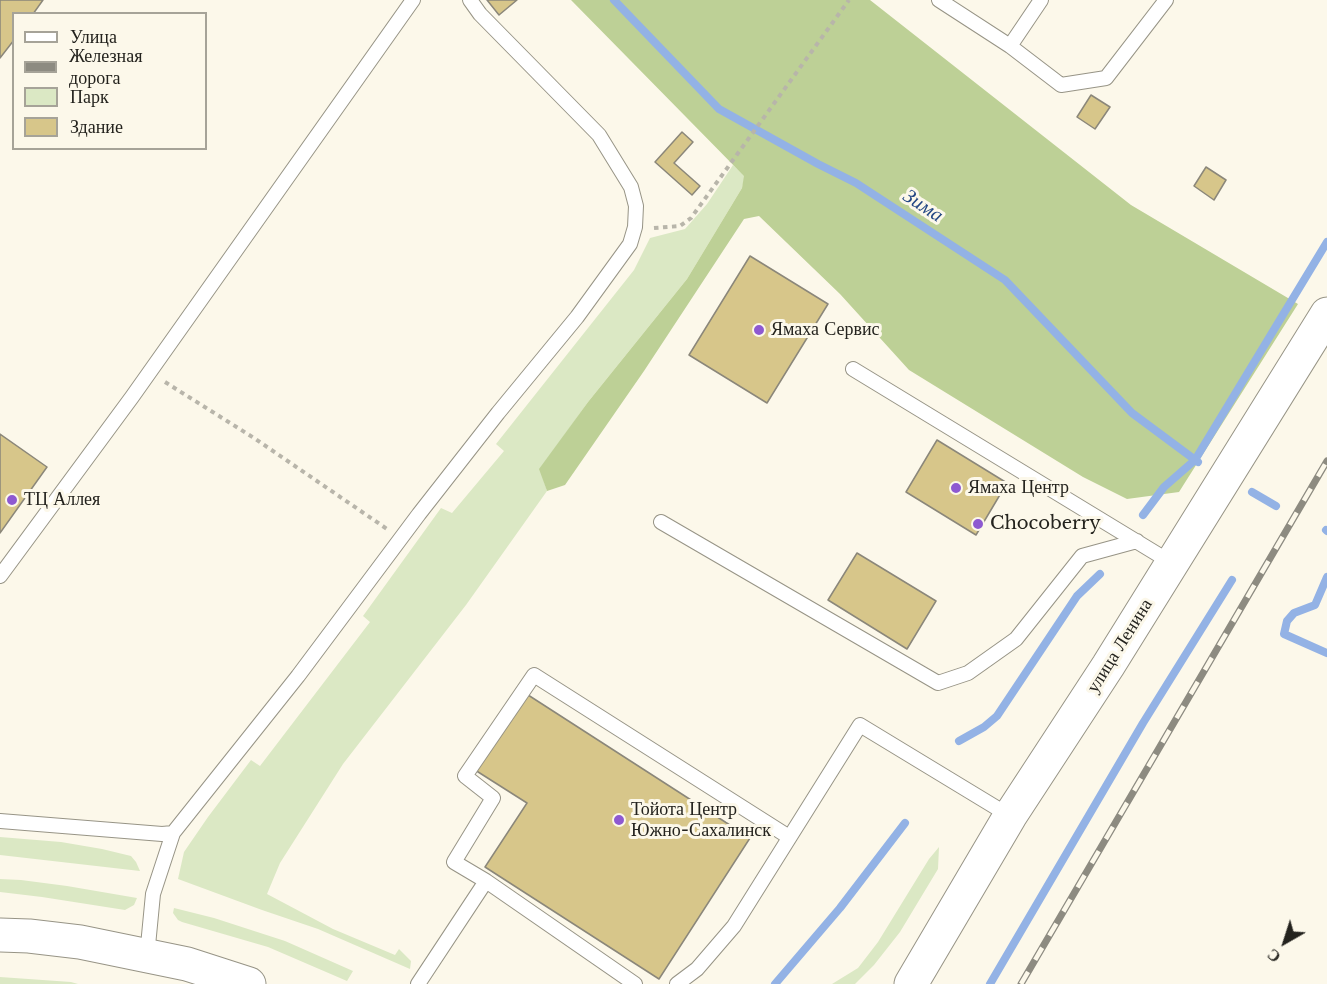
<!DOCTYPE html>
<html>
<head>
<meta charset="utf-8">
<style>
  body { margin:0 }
  #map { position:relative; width:1327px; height:984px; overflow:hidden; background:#fcf8ea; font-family:"Libre Baskerville",serif }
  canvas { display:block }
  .legend { position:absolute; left:12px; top:12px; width:195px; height:138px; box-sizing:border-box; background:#fcf8ea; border:2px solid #a6a398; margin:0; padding:8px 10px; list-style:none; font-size:18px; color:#24231e }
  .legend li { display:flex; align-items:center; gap:12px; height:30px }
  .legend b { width:30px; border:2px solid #a6a398 }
  .north { position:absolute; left:1255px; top:912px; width:60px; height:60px; -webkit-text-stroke:4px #fcf8ea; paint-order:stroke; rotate:219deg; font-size:16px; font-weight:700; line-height:24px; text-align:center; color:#24231e }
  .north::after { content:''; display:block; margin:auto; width:21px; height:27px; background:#24231e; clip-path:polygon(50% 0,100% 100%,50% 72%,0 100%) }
</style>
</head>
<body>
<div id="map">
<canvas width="1327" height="984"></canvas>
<ul class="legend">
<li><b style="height:8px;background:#fff"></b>Улица</li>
<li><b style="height:8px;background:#8d8b81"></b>Железная дорога</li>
<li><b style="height:16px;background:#dbe8c4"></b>Парк</li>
<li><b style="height:16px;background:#d7c68a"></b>Здание</li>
</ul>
<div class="north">С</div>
</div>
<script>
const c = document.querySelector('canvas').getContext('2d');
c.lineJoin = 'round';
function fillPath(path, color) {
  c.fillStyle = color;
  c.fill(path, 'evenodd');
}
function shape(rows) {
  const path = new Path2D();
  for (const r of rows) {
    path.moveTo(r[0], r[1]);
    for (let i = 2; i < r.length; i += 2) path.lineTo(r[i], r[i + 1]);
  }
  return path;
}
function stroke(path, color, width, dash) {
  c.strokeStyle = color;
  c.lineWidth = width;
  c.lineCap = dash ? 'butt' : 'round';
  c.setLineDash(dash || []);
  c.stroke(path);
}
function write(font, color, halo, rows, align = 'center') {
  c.font = font + ' "Libre Baskerville",serif';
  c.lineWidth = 6;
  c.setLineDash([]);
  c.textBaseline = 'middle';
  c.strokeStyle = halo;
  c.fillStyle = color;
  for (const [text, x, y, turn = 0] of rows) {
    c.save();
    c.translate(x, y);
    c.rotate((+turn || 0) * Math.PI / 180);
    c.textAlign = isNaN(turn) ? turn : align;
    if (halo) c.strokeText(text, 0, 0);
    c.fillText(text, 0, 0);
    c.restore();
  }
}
fillPath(shape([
  [733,165,745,176,742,188,687,279,588,402,540,469,547,491,466,605,343,764,280,863,267,894,333,929,395,955,399,949,411,961,410,969,318,929,262,910,178,879,184,852,208,817,251,760,260,766,370,622,363,616,441,508,452,513,504,451,496,444,634,270,650,238,685,229,707,204],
  [0,837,61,842,102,849,131,856,136,862,140,871,0,855],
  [939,847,938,869,900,932,874,965,855,984,832,984,858,968,878,942,929,859],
  [0,879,21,880,67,886,137,898,134,905,125,910,42,897,0,892],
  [174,908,214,918,285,941,353,971,347,981,268,947,182,922,178,920,173,913],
  [0,977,71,982,78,984,0,984]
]), '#dbe8c4');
fillPath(shape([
  [571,0,870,0,1131,205,1298,304,1179,492,1127,499,1083,477,909,370,840,294,759,216,744,219,644,371,565,485,547,491,539,469,588,402,687,279,742,188,744,176]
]), '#bdd096');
stroke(shape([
  [614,0,719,109,818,164,856,183,1005,280,1132,413,1198,462],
  [1252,492,1276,506],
  [1143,515,1164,487,1195,460,1327,242],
  [1326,530,1327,531],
  [1327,577,1315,605,1294,613,1287,621,1284,634,1327,653],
  [959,741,984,727,997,716,1077,596,1100,574],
  [775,984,840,908,905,823],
  [990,984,1143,723,1232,580]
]), '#93b2e5', 8);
const building = shape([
  [0,0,43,0,33,14,14,14,14,40,0,58,0,0],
  [487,0,517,0,499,15,487,0],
  [1091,95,1110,107,1095,129,1077,117,1091,95],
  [682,132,693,142,674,163,700,186,692,195,655,162,682,132],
  [1206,167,1226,180,1214,200,1194,186,1206,167],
  [750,256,828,304,767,403,689,355,750,256],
  [0,434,47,467,0,533,0,434],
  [937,440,1007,483,976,535,906,492,937,440],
  [857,553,936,601,907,649,828,600,857,553],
  [525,693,750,838,659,979,485,867,527,803,475,770,525,693]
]);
fillPath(building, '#d7c68a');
stroke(building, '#8b877a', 1.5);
const lane = shape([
  [939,0,1010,46,1061,85,1106,78,1166,0],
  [1010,46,1041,0],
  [853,369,1172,563],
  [661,522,938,683,968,673,1016,639,1082,556,1137,541],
  [0,576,132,397,413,0],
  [0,821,162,834,173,833,298,676,419,514,498,413,577,317,630,244,635,227,636,206,631,187,599,135,480,14,470,0],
  [486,881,454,862,493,798,465,776,534,675,789,837],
  [147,956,153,894,173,833],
  [418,984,486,881,635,984],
  [677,984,697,969,734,926,860,725,1010,816]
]);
const secondary = shape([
  [0,935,29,936,80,942,187,964,249,984]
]);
const primary = shape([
  [911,984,1010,816,1108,666,1327,314]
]);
stroke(lane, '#979486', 16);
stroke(secondary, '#979486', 35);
stroke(primary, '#979486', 35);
stroke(shape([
  [654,228,680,226,691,218,849,0],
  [165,382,254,438,387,529]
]), '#b8b5aa', 4, [4.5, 4.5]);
stroke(lane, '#fff', 14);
stroke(secondary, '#fff', 33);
stroke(primary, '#fff', 33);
const rail = shape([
  [1021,984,1327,461]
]);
stroke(rail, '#8d8b81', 7);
stroke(rail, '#fcf8ea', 4.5, [14]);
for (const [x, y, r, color] of [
  [759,330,6,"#8e59d1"],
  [956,488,6,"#8e59d1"],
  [12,500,6,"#8e59d1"],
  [978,524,6,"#8e59d1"],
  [619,820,6,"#8e59d1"]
]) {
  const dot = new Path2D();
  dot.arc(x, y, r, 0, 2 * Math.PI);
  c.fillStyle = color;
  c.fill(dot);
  stroke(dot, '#fcf8ea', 2);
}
write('18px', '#24231e', '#fcf8ea', [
  ["Ямаха Сервис",771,330],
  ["Ямаха Центр",968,488],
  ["ТЦ Аллея",24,500],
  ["Chocoberry",990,524],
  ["Тойота Центр",631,810],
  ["Южно-Сахалинск",631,831]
], 'left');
write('18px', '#24231e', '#fcf8ea', [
  ["улица Ленина",1120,646,-58]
]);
write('italic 20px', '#234784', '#fcf8ea', [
  ["Зима",923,206,33]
]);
</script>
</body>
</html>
